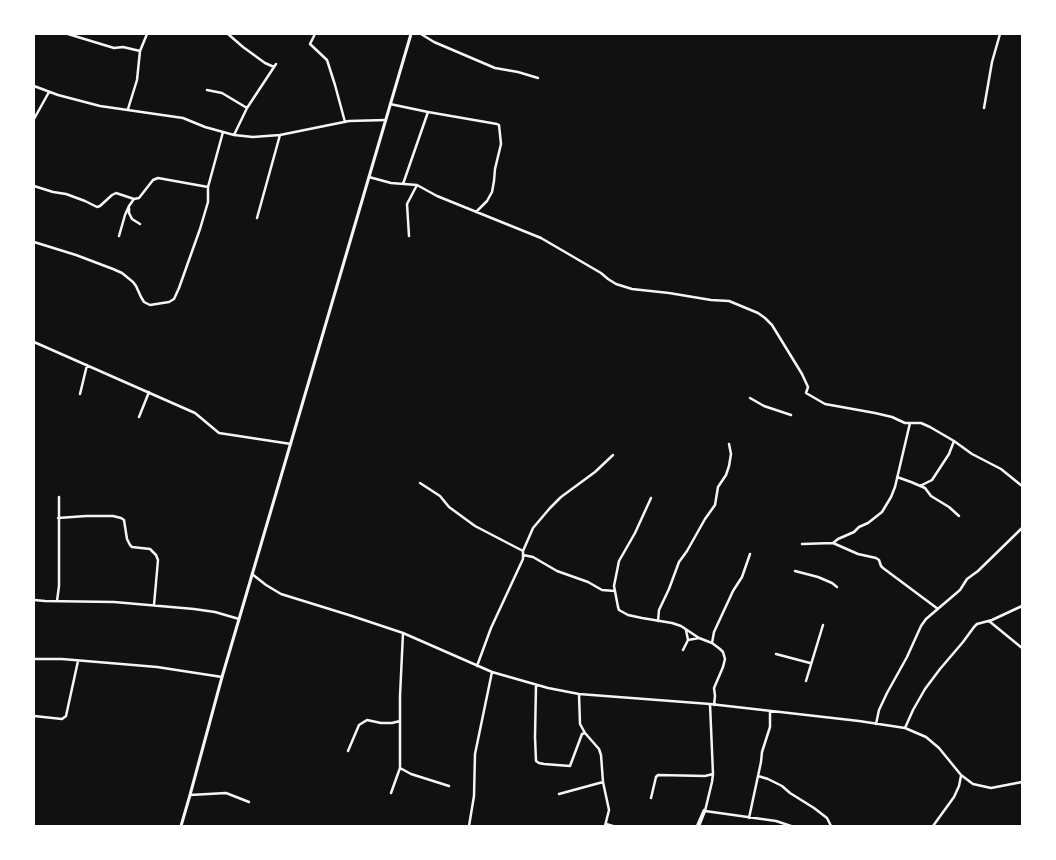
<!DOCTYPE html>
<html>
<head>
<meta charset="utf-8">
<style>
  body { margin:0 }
  #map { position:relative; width:1056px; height:860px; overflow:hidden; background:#111; font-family:"Varela Round",sans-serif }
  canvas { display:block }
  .frame { position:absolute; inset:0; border:35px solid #fff; pointer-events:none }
</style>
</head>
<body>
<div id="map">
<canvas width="1056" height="860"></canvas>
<div class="frame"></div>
</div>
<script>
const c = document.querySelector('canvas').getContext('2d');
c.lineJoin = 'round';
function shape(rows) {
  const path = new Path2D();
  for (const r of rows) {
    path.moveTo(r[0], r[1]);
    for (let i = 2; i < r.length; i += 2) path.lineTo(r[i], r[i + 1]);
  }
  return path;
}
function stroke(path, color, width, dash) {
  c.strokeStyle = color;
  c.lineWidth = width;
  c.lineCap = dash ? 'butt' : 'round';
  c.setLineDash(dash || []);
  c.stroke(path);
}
stroke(shape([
  [68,34,114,48,123,47,140,51],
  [228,34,243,47,265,63,274,67],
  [315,34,310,44,327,60,335,85,345,122],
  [421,34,434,42,495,68,518,72,538,78],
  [34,86,58,95,100,106,183,118,205,127,234,135,253,137,280,135],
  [207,90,222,93,247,108],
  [390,104,428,112,497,124,499,125,501,144,495,169,494,181,492,192,487,201,476,212],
  [984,108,992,62,1000,34],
  [128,109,137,80,140,51,147,34],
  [34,119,49,92],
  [234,135,247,108,276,64],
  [369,177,391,183,417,185,437,196,541,238,601,273,608,279,616,284,632,289,669,293,711,300,729,301,758,313,765,318,772,325,802,374,808,387,806,393,825,404,875,413,892,417,905,423,921,423,930,427,954,441,972,454,1001,469,1022,486],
  [403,184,428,112],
  [34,186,53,192,66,194,85,201,97,207,100,206,112,195,116,193,134,199],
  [129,208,129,213,132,219,140,224],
  [257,218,280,135,349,121,386,120],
  [119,236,125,215,129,206,134,199,139,198,153,180,158,178,208,187],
  [409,236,407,204,417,185],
  [34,242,76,255,113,269,122,273,133,282,136,286,141,297,144,302,150,305,169,302,174,299,179,288,200,229,208,202,208,187,223,132],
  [34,342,195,413,219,433,291,444],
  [80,394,87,365],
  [750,398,764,406,791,415],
  [139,417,149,392],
  [897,477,911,482,925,488,931,496,949,507,959,516],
  [420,483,440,496,449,507,475,526,523,551,523,559,491,628,477,666],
  [920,486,932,480,949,454,954,441],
  [651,498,635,533,619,561,614,586,618,607,619,610,628,615,642,618,672,623,681,626,699,638,712,643,720,649,723,652,725,659,723,667,714,688,715,696,714,705],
  [58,518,86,516,113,516,121,518,124,520,127,539,130,545,132,547,150,549,156,555,158,560,154,605],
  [833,543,838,539,854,532,859,527,868,523,882,512,891,497,895,487,910,423],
  [802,544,833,543,858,554,876,558,879,560,881,566,883,568,938,609],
  [523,551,533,528,550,508,561,497,595,472,613,455],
  [523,555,533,557,557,571,588,582,602,590,615,591],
  [795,571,818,577,832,583,837,587],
  [252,574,266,585,281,594,352,616,403,633,492,672,548,688,579,694,710,704,859,721,905,728,926,737,939,748,961,775,973,784,991,788,1022,782],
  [34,600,45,601,114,602,194,609,215,612,239,619],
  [57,601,59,586,59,497],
  [658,621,659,610,669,589,679,562,687,551,705,519,715,505,718,487,726,475,729,466,731,454,729,444],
  [989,621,1022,648],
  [688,640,699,638],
  [712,643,714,632,733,591,742,577,750,554],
  [683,650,688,640,686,630],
  [776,654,810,663],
  [34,659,62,659,157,667,222,677],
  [806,681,823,625],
  [536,685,535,737,536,761,539,763,544,764,570,766,582,734,585,733],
  [579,694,580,724,585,733,599,749,601,755,603,782,609,810,605,826],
  [34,716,62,719,66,716,78,661],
  [876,724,879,710,887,693,907,657,921,626,926,619,960,590,967,579,978,571,1022,528],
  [905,728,913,710,925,689,940,669,963,642,974,627,977,624,992,620,1022,606],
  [348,751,359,725,367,720,381,723,392,723,400,721],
  [400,768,411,774,449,786],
  [758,776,768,779,782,786,790,793,814,808,827,818,831,826],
  [391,793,400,768,400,696,403,633],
  [559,794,603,782],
  [190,795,226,793,249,802],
  [651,798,656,777,658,775,705,776,713,774],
  [705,811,776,821,791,826],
  [749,818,761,762,762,752,770,727,770,711],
  [606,824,613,826],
  [469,826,474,796,475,754,492,672],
  [697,826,704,810],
  [699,826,705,811,712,782,713,774,710,704],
  [933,826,954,797,959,786,961,776]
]), '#f5f5f5', 2.5);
stroke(shape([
  [181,826,190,795,222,677,411,34]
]), '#f5f5f5', 3);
</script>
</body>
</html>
